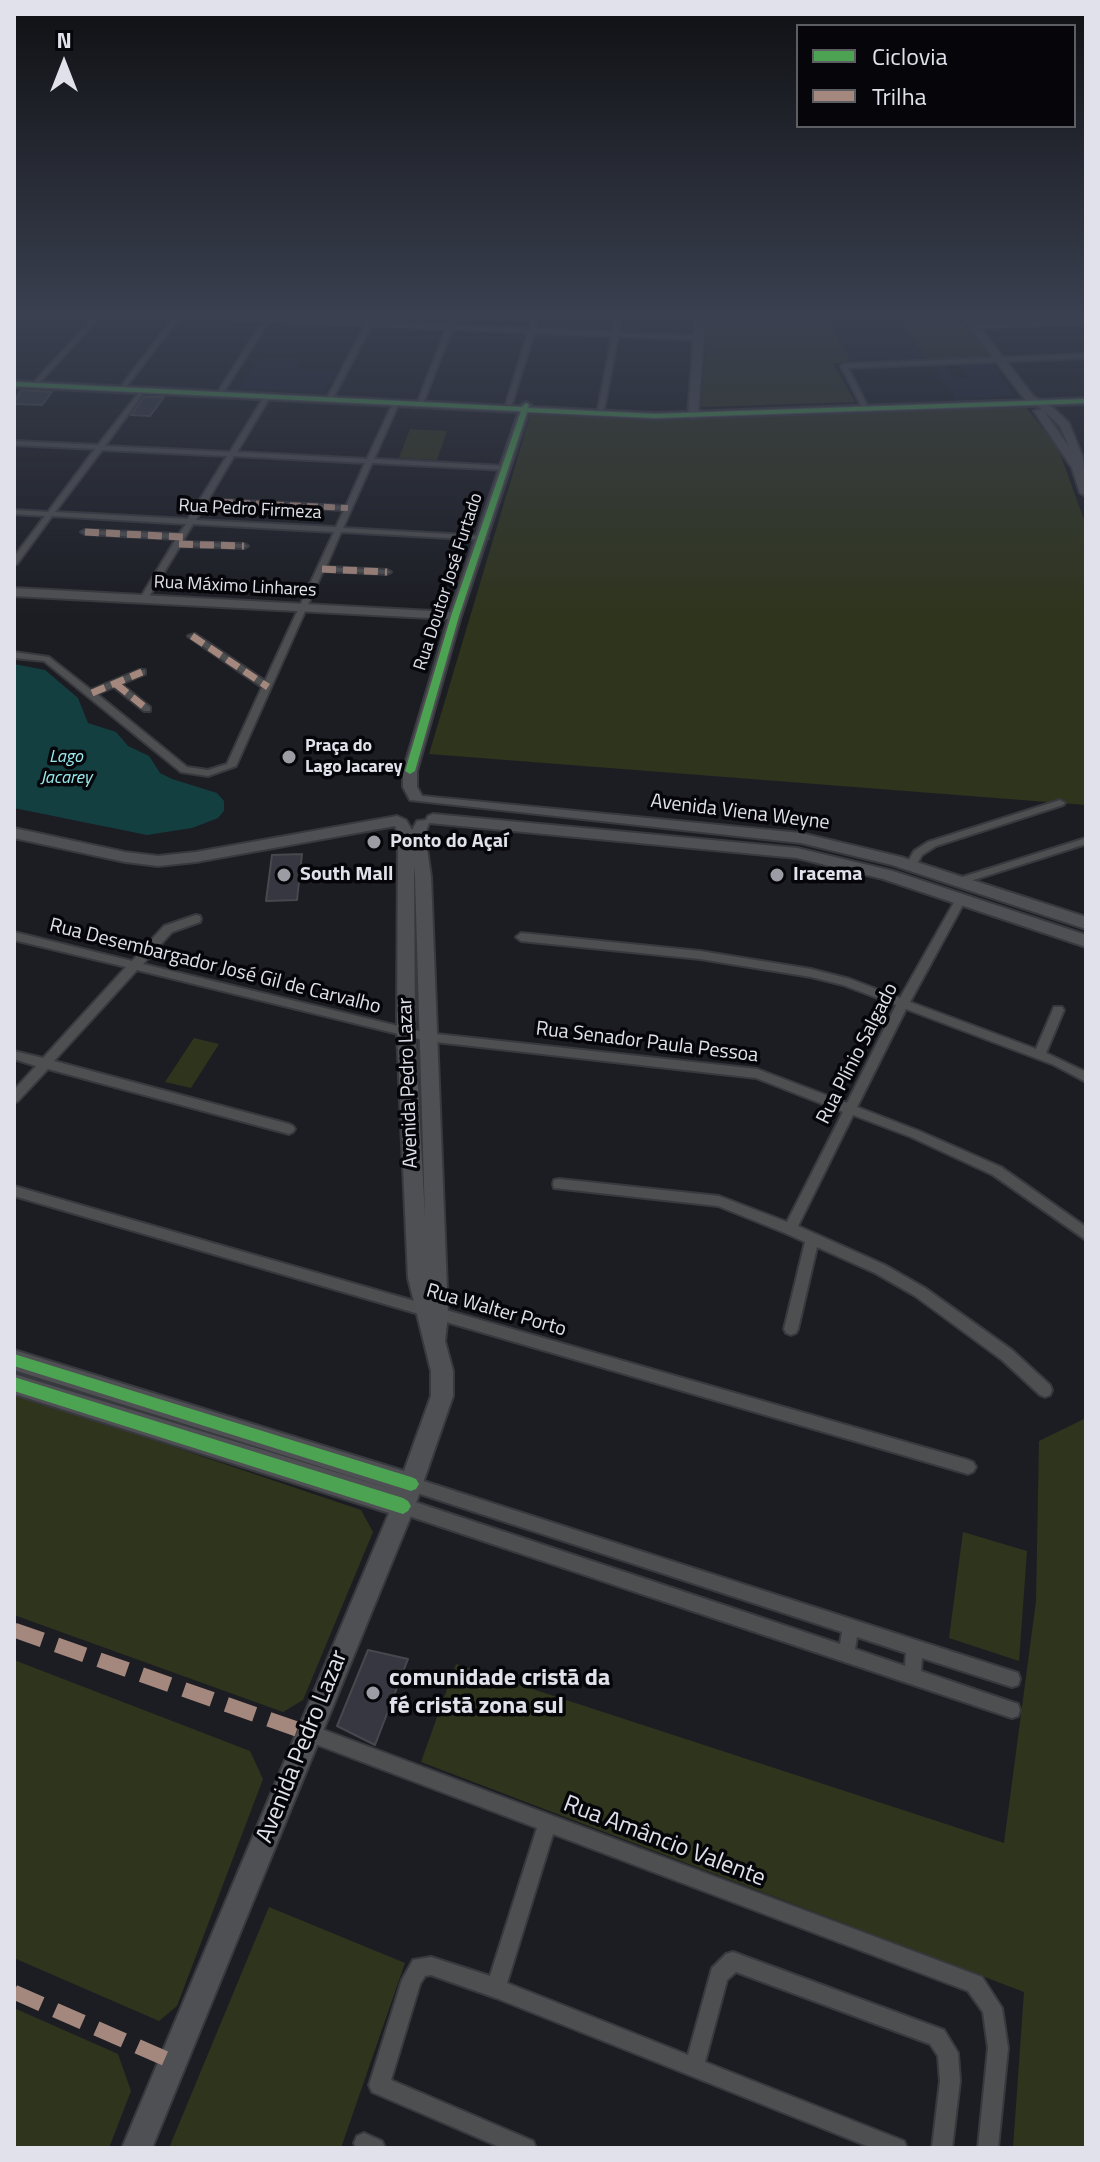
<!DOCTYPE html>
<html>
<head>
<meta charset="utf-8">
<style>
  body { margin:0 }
  #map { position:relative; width:1100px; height:2162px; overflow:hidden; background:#1c1d23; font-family:"Titillium Web",sans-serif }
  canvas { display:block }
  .frame { position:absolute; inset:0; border:16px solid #e0e1ea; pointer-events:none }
  .legend { position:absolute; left:796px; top:24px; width:280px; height:104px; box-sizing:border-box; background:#06060a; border:2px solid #5d5e64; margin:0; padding:10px 14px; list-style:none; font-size:24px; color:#e0e1ea }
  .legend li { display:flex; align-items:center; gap:16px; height:40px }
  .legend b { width:40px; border:2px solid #5d5e64 }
  .north { position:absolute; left:24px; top:24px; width:80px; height:80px; -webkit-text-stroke:6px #06060a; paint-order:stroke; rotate:0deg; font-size:22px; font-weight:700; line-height:32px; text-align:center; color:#e0e1ea }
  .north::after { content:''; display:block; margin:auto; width:28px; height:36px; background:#e0e1ea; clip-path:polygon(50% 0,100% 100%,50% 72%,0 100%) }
</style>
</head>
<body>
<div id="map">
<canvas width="1100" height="2162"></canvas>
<div class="frame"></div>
<ul class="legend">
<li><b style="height:10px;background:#4ca352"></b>Ciclovia</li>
<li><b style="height:10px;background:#a5887d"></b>Trilha</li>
</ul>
<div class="north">N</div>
</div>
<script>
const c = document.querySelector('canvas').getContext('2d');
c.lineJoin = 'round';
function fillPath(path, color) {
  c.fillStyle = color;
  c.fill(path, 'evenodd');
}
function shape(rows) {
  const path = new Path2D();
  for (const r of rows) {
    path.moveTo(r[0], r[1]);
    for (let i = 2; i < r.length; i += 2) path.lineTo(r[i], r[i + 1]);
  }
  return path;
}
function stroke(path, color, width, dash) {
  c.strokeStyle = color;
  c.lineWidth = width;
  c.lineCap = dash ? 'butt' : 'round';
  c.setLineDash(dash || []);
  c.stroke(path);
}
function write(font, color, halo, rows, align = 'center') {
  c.font = font + ' "Titillium Web",sans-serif';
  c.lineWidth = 7;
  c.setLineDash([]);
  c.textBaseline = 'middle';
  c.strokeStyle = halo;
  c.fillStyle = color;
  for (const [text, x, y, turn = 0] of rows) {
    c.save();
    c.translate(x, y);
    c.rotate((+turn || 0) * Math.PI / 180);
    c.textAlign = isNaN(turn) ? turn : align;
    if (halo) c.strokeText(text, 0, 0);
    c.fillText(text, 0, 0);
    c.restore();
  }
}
fillPath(shape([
  [827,318,899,318,927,359,851,362],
  [260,357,301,359,295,370,336,373,323,393,240,388],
  [991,363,1015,396,956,399,932,365,945,365,956,379,969,378,958,364]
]), '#1f2131');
fillPath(shape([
  [827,318,851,362,833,363,855,402,701,407,707,322],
  [899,318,958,318,992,357,927,359],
  [1025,406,1058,448,1086,525,1086,805,429,754,531,413,711,418],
  [410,429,447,431,437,460,399,458],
  [194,1038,219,1044,191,1088,165,1082],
  [14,1393,361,1510,373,1532,303,1700,283,1712,14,1615],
  [1086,1418,1086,2148,1013,2148,1024,1992,421,1762,456,1664,1004,1843,1036,1601,1039,1441],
  [963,1532,1027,1551,1019,1661,949,1638],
  [14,1660,250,1751,263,1779,177,2006,159,2021,14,1958],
  [269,1907,405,1963,341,2148,169,2148],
  [14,2008,118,2054,131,2091,109,2148,14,2148]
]), '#2f341d');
fillPath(shape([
  [14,664,45,670,78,698,88,723,116,732,128,746,149,756,160,773,172,779,217,793,224,801,224,811,218,818,192,828,147,835,14,808]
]), '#143f41');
const building = shape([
  [20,391,22,390,52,392,42,405,14,404,20,391],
  [144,397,164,397,150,416,131,415,144,397],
  [302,854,297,900,266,901,272,855,302,854],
  [368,1650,408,1659,375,1745,337,1726,368,1650]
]);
fillPath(building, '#363740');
stroke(building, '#47484d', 2);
const street = shape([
  [93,318,99,318,40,382,36,382,36,380,93,318],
  [173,318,179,318,126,387,122,387,122,385,173,318],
  [230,318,367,322,369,318,375,318,373,322,447,325,450,318,456,318,453,326,530,329,533,318,539,318,536,329,612,332,615,318,621,318,618,333,699,336,702,338,699,340,618,336,604,409,601,411,598,409,612,336,534,333,512,404,509,406,506,404,528,333,452,329,424,401,421,403,418,401,446,329,371,326,332,400,329,402,326,400,365,325,269,321,225,390,222,392,219,390,263,321,233,320,230,318],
  [698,318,765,318,762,320,700,321,698,318],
  [1086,320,1086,324,973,328,970,326,973,324,1086,320],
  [1086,354,1086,358,848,368,867,405,864,407,861,405,841,366,844,364,1086,354],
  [142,389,145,391,105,446,230,452,264,397,267,395,270,397,237,452,367,459,393,403,396,401,399,403,374,459,505,466,509,468,505,470,372,463,343,528,484,536,488,538,484,540,341,532,326,567,387,570,391,572,387,574,323,571,236,766,208,776,181,772,44,661,14,658,14,652,49,657,91,690,139,670,145,670,145,674,121,684,150,707,150,711,144,711,114,687,97,694,187,767,208,770,227,764,262,687,188,636,195,634,265,681,334,532,193,524,182,542,244,544,248,546,244,548,180,546,147,600,143,602,139,600,176,539,85,534,81,532,85,530,179,534,186,524,52,516,17,564,14,564,14,557,45,516,14,514,14,510,48,512,95,449,14,445,14,441,98,445,142,389],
  [102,450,227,456,188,519,55,512,102,450],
  [234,456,365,463,346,506,222,500,218,502,222,504,344,510,336,527,196,520,234,456],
  [1060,800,1065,803,1063,805,936,846,922,855,915,867,907,867,906,865,914,851,928,842,1060,800],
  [1086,838,1086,844,964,883,956,883,955,881,956,879,1086,838],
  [961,895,966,899,910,1002,1036,1049,1054,1007,1062,1007,1064,1010,1046,1053,1086,1072,1086,1082,1054,1065,906,1009,857,1107,919,1131,1001,1167,1086,1227,1086,1240,993,1175,911,1137,853,1115,798,1226,885,1265,925,1288,1012,1350,1050,1385,1052,1390,1050,1395,1045,1397,1040,1395,1002,1360,915,1296,875,1273,817,1247,798,1329,796,1333,791,1335,786,1333,784,1329,805,1242,785,1233,718,1206,554,1188,553,1184,554,1180,559,1179,719,1196,787,1222,843,1112,756,1078,427,1041,137,970,54,1061,289,1124,293,1126,295,1129,293,1132,289,1134,48,1069,18,1101,14,1103,14,1090,36,1066,14,1059,14,1051,43,1058,126,967,14,940,14,932,132,961,164,926,196,915,200,916,201,919,200,922,172,932,143,964,427,1033,757,1069,847,1103,896,1005,843,985,811,977,700,959,521,941,516,937,521,933,700,951,811,969,850,979,900,998,956,899,961,895],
  [14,1186,968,1460,973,1462,976,1467,973,1472,968,1474,14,1196,14,1186],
  [411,1477,1012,1671,1018,1673,1020,1679,1018,1685,1012,1687,922,1658,921,1671,1012,1702,1018,1704,1020,1710,1018,1716,1012,1718,403,1514,398,1511,395,1506,398,1501,403,1498,840,1644,842,1632,411,1491,406,1489,403,1484,406,1479,411,1477],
  [857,1637,906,1653,905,1666,855,1649,857,1637],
  [308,1724,982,1977,1002,2008,1008,2048,998,2148,978,2148,988,2048,983,2012,968,1991,553,1834,507,1983,688,2055,712,1968,726,1954,733,1952,944,2030,958,2053,960,2081,952,2148,932,2148,940,2081,938,2056,930,2044,736,1972,727,1980,705,2062,904,2141,907,2148,872,2148,496,1998,431,1975,425,1976,420,1984,391,2080,533,2141,536,2148,502,2148,372,2092,369,2085,402,1980,413,1960,431,1957,490,1976,537,1828,302,1739,299,1733,302,1727,308,1724],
  [364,2133,382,2141,385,2148,356,2148,354,2143,357,2136,364,2133]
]);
const secondary = shape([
  [695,318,705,318,698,416,693,419,688,416,695,318],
  [963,318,972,318,1034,397,1049,404,1069,423,1083,458,1086,496,1080,493,1072,468,1034,411,1042,409,1026,401,963,318],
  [1043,410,1060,426,1069,447,1044,411,1043,410],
  [526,402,531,405,461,616,417,771,417,787,422,796,801,833,901,857,1086,917,1086,929,892,865,801,843,410,800,403,787,403,771,448,619,14,596,14,588,450,612,521,405,526,402],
  [433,814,797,848,893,871,1086,935,1086,947,883,879,797,858,429,823,425,834,431,877,448,1315,445,1341,453,1371,453,1396,415,1506,152,2148,122,2148,389,1513,14,1394,14,1374,397,1491,14,1370,14,1350,404,1471,431,1396,431,1371,408,1278,397,1033,398,834,395,826,196,862,158,866,125,862,14,838,14,828,125,852,158,856,196,852,397,816,406,820,412,830,417,821,426,820,428,816,433,814],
  [414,866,415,877,425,1218,415,1033,414,866]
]);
const primary = shape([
  [14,381,655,413,1086,398,1086,404,655,419,14,387,14,381]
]);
stroke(street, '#38393e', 4);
stroke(secondary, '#38393e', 4);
stroke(primary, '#38393e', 4);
fillPath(street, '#4e4f51');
fillPath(secondary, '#4f5053');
fillPath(primary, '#56585b');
stroke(shape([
  [222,502,348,508]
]), '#a5887d', 6, [11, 6]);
stroke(shape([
  [85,532,183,537],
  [179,544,244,546],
  [322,569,387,572],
  [192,636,268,687],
  [116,684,147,709],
  [92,693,142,672]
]), '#a5887d', 7, [14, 7]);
stroke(shape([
  [14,1630,308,1733],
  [14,1992,173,2062]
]), '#a5887d', 15, [30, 15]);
fillPath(shape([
  [14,382,522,407,526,403,529,405,528,408,655,414,1086,399,1086,403,655,418,527,412,459,616,415,771,410,774,405,771,451,616,521,411,14,386,14,382],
  [14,1354,411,1477,416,1479,419,1484,416,1489,411,1491,14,1366,14,1354],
  [14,1377,403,1498,408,1501,411,1506,408,1511,403,1514,14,1391,14,1377]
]), '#4ca352');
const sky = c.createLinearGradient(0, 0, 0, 620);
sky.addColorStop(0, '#0f1013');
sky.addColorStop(0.51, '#3a4050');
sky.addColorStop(1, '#3a405000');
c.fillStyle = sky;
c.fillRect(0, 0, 1100, 620);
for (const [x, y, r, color] of [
  [289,757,8,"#9b9ca4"],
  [374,842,8,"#9b9ca4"],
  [284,875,8,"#9b9ca4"],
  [777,875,8,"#9b9ca4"],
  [373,1693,8,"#9b9ca4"]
]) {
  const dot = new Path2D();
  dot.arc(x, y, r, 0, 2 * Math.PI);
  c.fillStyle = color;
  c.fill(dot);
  stroke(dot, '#06060a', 3);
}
write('18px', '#e0e1ea', '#06060a', [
  ["Rua Pedro Firmeza",250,510,3],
  ["Rua Doutor José Furtado",449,582,-72],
  ["Rua Máximo Linhares",235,587,3]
]);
write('bold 18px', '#e0e1ea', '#06060a', [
  ["Praça do",305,747],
  ["Lago Jacarey",305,768]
], 'left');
write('italic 18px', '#98eaed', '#06060a', [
  ["Lago",66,758],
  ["Jacarey",66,779]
]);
write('20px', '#e0e1ea', '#06060a', [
  ["Avenida Viena Weyne",740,813,7],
  ["Rua Desembargador José Gil de Carvalho",215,967,14],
  ["Rua Senador Paula Pessoa",647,1043,7],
  ["Rua Plínio Salgado",858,1054,-63],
  ["Avenida Pedro Lazar",409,1083,-92],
  ["Rua Walter Porto",496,1311,16]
]);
write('bold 20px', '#e0e1ea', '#06060a', [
  ["Ponto do Açaí",390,842],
  ["South Mall",300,875],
  ["Iracema",793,875]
], 'left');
write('bold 24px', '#e0e1ea', '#06060a', [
  ["comunidade cristã da",389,1679],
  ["fé cristã zona sul",389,1707]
], 'left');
write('24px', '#e0e1ea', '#06060a', [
  ["Avenida Pedro Lazar",303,1747,-68],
  ["Rua Amâncio Valente",664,1842,21]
]);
</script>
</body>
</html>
